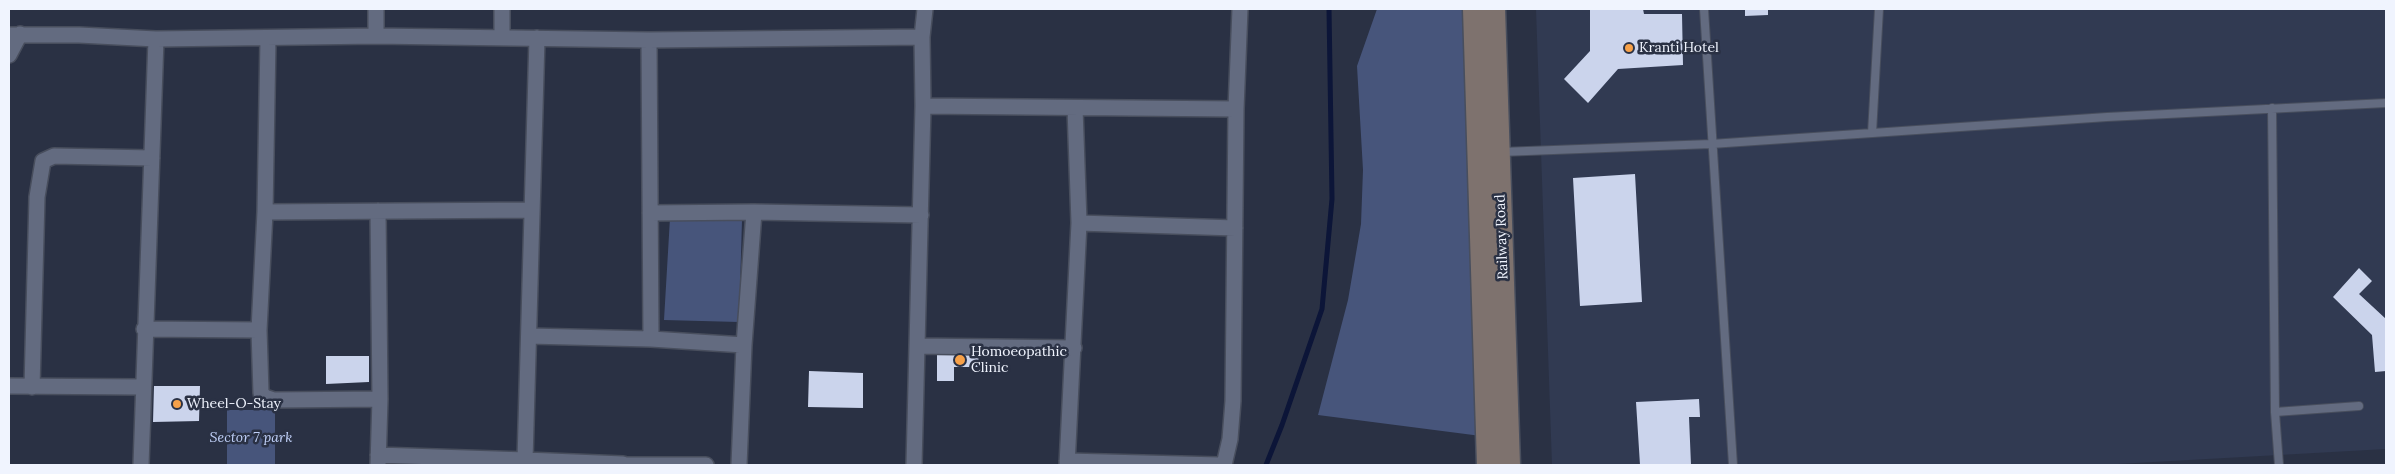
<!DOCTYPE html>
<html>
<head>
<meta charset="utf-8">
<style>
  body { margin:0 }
  #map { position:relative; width:2395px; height:474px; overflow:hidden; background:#2a3144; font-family:Lora,serif }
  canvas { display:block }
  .frame { position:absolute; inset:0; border:10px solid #f0f4fe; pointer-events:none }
</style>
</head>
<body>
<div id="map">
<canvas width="2395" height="474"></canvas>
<div class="frame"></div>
</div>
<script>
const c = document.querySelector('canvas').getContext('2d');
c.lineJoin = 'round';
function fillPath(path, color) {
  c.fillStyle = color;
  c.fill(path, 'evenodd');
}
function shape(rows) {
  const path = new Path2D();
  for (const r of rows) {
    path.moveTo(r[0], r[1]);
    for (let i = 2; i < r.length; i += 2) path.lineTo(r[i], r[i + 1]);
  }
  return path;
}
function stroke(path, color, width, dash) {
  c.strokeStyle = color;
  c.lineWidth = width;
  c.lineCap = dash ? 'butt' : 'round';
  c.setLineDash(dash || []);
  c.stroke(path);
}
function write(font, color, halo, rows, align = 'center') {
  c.font = font + ' Lora,serif';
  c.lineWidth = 5;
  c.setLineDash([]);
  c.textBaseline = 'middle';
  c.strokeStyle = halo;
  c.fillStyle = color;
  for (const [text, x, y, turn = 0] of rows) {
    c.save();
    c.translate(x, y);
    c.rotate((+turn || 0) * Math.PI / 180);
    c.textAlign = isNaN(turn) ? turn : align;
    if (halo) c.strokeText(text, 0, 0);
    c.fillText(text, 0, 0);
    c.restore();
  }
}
fillPath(shape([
  [1536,9,2386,9,2386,449,2100,465,1552,465]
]), '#313a52');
fillPath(shape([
  [1377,9,1468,9,1481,436,1318,415,1348,300,1361,224,1363,170,1357,66],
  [670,218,742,220,739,322,664,320],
  [227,410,275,410,275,465,227,465]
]), '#47557b');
stroke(shape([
  [1266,465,1282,425,1322,309,1332,199,1329,9]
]), '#0c1538', 5);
fillPath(shape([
  [1590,9,1643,9,1644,14,1682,14,1683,65,1618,69,1588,103,1564,79,1590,51],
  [1745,9,1768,9,1768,15,1745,16],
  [1635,174,1642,302,1580,306,1573,178],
  [2359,268,2372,281,2359,294,2386,319,2386,371,2375,372,2372,335,2333,297],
  [937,351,978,351,979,367,954,367,954,381,937,381],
  [326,356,369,356,369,382,326,384],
  [809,371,863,373,863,408,808,407],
  [154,386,200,386,199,421,153,422],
  [1699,399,1700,417,1689,417,1691,465,1640,465,1636,402]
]), '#cbd4ec');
const lane = shape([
  [1704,9,1733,465],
  [2272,108,2275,412,2279,465],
  [1872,133,1879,9],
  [1501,152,1711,144,2107,117,2386,103],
  [2275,412,2359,406]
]);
const street = shape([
  [9,35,79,35,156,39,376,36,649,40,922,37,925,9],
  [376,36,376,9],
  [502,36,502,9],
  [537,38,525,460,623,464],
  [268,39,265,212,259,330,261,393,265,397,274,400,380,399],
  [649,40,651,339],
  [9,55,20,34],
  [923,106,1236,109],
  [265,212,532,210],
  [650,213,754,212],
  [1079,223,1235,228],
  [144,329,259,330],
  [529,336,651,339,744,345],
  [918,346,1074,348],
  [9,386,142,387],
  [32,387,37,197,43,161,54,156,152,158],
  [378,455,525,460,524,465],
  [1067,461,1219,465],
  [141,465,156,39],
  [378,465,380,399,378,211],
  [623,465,706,465],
  [739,465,744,345,754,212,921,215],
  [914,465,923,106,922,37],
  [1067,465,1079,223,1075,108],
  [1224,465,1230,439,1233,401,1236,109,1240,9]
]);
const secondary = shape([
  [1474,9,1488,465],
  [1494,9,1509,465]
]);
stroke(lane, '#484e5d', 10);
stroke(street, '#484e5d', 18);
stroke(secondary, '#484e5d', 25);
stroke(lane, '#636b80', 8);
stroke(street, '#636b80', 15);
stroke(secondary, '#7e726e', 22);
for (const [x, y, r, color] of [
  [1629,48,5,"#f7a149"],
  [960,360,6,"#f7a149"],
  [177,404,5,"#f7a149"]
]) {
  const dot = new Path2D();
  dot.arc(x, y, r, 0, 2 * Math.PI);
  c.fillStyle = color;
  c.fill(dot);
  stroke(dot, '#2a3144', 2);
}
write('14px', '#f0f4fe', '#2a3144', [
  ["Kranti Hotel",1639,48],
  ["Homoeopathic",971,352],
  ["Clinic",971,368],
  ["Wheel-O-Stay",187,404]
], 'left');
write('14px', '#f0f4fe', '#2a3144', [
  ["Railway Road",1502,237,-92]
]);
write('italic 14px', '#c1d1f9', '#2a3144', [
  ["Sector 7 park",251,438]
]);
</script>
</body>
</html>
